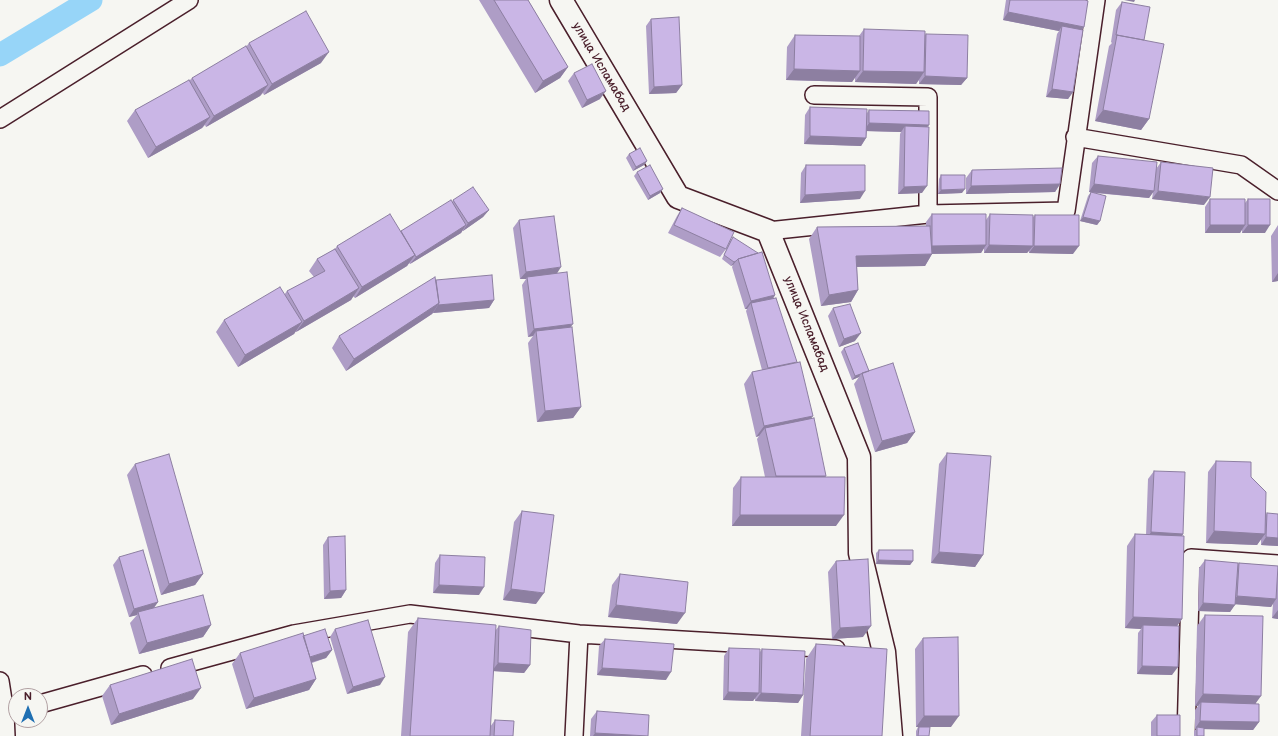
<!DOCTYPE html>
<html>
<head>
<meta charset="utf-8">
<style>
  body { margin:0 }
  #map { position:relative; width:1278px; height:736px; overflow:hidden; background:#f6f6f2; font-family:"Balsamiq Sans",sans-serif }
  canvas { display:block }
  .north { position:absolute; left:8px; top:688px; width:40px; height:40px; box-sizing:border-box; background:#f6f6f2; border:1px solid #b1a0a2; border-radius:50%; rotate:0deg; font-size:11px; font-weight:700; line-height:16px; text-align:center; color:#4a1f2b }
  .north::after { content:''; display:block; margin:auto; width:14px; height:18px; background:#1f6fb2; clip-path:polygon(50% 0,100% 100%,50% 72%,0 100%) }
</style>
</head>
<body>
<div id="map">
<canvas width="1278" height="736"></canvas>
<div class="north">N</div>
</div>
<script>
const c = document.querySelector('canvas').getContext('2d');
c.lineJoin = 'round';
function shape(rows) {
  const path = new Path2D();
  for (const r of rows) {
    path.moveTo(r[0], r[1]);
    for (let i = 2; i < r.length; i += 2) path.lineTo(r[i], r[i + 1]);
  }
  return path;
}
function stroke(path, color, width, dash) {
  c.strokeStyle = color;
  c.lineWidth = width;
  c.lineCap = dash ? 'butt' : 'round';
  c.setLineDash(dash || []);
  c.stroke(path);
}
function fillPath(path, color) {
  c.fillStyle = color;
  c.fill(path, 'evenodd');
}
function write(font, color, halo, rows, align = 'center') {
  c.font = font + ' "Balsamiq Sans",sans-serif';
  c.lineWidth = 3.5;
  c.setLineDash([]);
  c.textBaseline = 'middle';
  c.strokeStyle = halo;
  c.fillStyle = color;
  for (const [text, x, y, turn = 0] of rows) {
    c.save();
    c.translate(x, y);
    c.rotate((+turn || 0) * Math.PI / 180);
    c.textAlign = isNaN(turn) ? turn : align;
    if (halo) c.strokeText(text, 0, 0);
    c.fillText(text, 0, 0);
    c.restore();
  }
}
stroke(shape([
  [0,55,91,0]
]), '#97d5f8', 23);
const minor = shape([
  [814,95,928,97,928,214],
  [0,119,189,0],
  [1075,137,1241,165,1278,191],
  [768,231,928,214,1066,211,1096,0],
  [170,668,294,634,410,614,579,634,836,649],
  [0,681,5,713,6,736],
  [40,704,143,675],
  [574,736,579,634],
  [1186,736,1191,558,1278,564]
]);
const tertiary = shape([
  [561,0,678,197,768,231,859,457,860,553,884,652,891,736]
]);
stroke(minor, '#4a1f2b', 20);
stroke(tertiary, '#4a1f2b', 25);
stroke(minor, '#f6f6f2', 17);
stroke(tertiary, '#f6f6f2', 22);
fillPath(shape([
  [479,0,528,0,568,67,560,78,535,93],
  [1006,0,1085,0,1084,27,1082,30,1073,92,1068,99,1046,97,1057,34,1059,31,1003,20],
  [1122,2,1144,40,1149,119,1141,130,1095,121,1109,46,1112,43,1111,42,1116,10],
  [651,19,682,85,676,93,649,94,646,26],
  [864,29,925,35,926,34,967,78,961,85,919,84,919,80,916,84,855,82,855,77,852,82,786,80,787,47,795,35,859,36],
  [249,43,321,63,264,95,263,93,260,96,206,127,205,125,202,128,148,158,127,121,135,110,190,80,192,78,246,47],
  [574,73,600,99,582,108,568,81],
  [810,107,867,113,869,110,927,127,922,193,898,194,900,134,901,132,867,131,866,138,861,146,804,144,805,115],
  [629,154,647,161,644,165,633,171,626,158],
  [1098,156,1156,169,1161,162,1204,205,1152,199,1153,192,1149,198,1095,193,1100,221,1097,225,1080,221,1088,196,1091,192,1089,192,1092,163],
  [806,165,860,199,800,203,801,173],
  [972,170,1060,184,1055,192,966,194,966,178],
  [637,172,660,193,648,200,634,176],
  [941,175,962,193,938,194,939,179],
  [1210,199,1245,203,1248,199,1265,233,1242,233,1242,229,1240,233,1205,233,1205,207],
  [453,200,489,210,483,217,463,231,463,230,461,233,410,264,409,263,407,266,355,298,353,296,351,300,296,332,296,331,294,334,238,367,216,332,224,320,284,295,287,291,314,277,309,271,317,259,335,249,337,246,401,231,452,202],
  [682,208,726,249,720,257,668,233,677,216],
  [932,214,986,220,990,214,1033,217,1035,215,1073,254,1029,253,1029,251,1027,253,984,253,984,248,981,253,932,254,925,266,857,267,858,290,851,302,821,306,809,239,817,227,926,226,926,222],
  [519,220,556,274,570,328,581,407,573,418,537,422,528,343,533,336,528,337,522,285,526,279,520,279,513,228],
  [1278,225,1278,281,1272,282,1271,236],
  [733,237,775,295,773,299,811,418,825,477,836,526,732,526,733,488,741,477,765,477,757,439,759,436,756,437,744,384,752,372,762,370,746,311,747,309,745,309,732,267,733,265,731,266,722,259,730,241],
  [436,280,494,300,489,308,433,313,432,314,346,371,332,348,339,336],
  [833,308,855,341,839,347,828,316],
  [844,348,869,371,915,432,907,443,875,452,854,384,859,377,852,380,841,352],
  [947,453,983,555,975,567,931,563,939,464],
  [1216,461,1251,477,1265,516,1267,513,1278,546,1261,545,1261,539,1257,545,1206,543,1208,472],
  [135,464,203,574,195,585,161,595,127,475],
  [1154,471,1183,534,1182,536,1182,619,1177,626,1172,675,1137,674,1138,633,1141,629,1125,628,1127,546,1135,534,1146,535,1148,479],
  [522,511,536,604,503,600,514,522],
  [328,537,346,590,341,598,324,599,323,545],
  [879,550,913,561,910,565,876,564,876,553],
  [440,555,479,595,433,593,435,563],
  [119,557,158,602,154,608,211,625,203,637,139,654,130,623,137,615,129,617,113,565],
  [1205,560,1237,566,1239,563,1278,566,1278,619,1272,618,1273,603,1271,607,1235,604,1230,612,1198,611,1199,568],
  [836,561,863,637,832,639,828,572],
  [620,574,677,624,608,617,612,585],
  [1205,615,1256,703,1259,722,1253,730,1204,729,1204,736,1194,736,1194,731,1196,729,1195,729,1195,710,1198,706,1195,706,1197,626],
  [418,618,495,631,499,626,530,665,524,673,493,671,490,727,495,720,513,736,401,736,408,632],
  [335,629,380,685,347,694,330,637],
  [303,636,332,650,326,658,312,663,316,679,309,690,246,709,232,664,240,653],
  [923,638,951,727,924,727,929,736,916,736,916,731,918,727,916,727,915,649],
  [605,639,666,680,597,675,599,646],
  [816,644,882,736,801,736,806,659],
  [729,648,760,652,762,649,803,695,798,703,755,701,755,698,753,701,723,700,724,656],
  [110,685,193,699,111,725,102,696],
  [597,711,648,736,590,736,591,719],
  [1157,715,1180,736,1151,736,1151,722]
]), '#ae9dc6');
fillPath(shape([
  [1124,0,1135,0,1134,2],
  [1008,12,1084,27,1078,35,1062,26,1059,31,1003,20],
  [329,52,321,63,264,95,272,84],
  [568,67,560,78,535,93,543,81],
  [794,69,860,71,852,82,786,80],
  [863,71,924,72,916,84,855,82],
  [925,76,967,78,961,85,919,84],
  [268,85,260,96,206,127,214,116],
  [682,85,676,93,649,94,654,87],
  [1052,89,1073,92,1068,99,1046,97],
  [606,91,600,99,582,108,587,100],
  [1103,110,1149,119,1141,130,1095,121],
  [210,117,202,128,148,158,156,147],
  [869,123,929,125,923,132,905,126,901,132,864,131],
  [810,136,866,138,861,146,804,144],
  [647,161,644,165,633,171,636,167],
  [1060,184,1055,192,966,194,971,186],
  [1094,184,1154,191,1149,198,1089,192],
  [927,186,922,193,898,194,904,187],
  [663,189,660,193,648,200,650,196],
  [965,189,962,193,938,194,941,190],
  [865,191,860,199,800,203,805,195],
  [1158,191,1210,197,1204,205,1152,199],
  [489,210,483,217,463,231,468,223],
  [1083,217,1100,221,1097,225,1080,221],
  [466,225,461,233,410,264,416,257],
  [1210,225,1245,225,1240,233,1205,233],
  [1248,225,1270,225,1265,233,1242,233],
  [986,245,981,253,927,254,932,246],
  [989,245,1033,246,1027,253,984,253],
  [1034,246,1079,246,1073,254,1029,253],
  [932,254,925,266,848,267,856,256],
  [415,255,407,266,355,298,362,287],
  [736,261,733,265,731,266,734,262],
  [561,267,556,275,527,277,526,279,520,279,526,272],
  [1278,273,1278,281,1272,282],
  [359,288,351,300,296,332,304,321],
  [858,290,851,302,821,306,829,295],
  [775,295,770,303,751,303,747,309,745,309,751,301],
  [494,300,489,308,433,313,438,305],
  [439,303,432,314,346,371,354,359],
  [302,322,294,334,238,367,245,355],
  [573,324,567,332,536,331,533,336,528,337,534,329],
  [861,333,855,341,839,347,844,339],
  [861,373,859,377,852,380,855,376],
  [581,407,573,418,537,422,545,411],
  [813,416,805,427,765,428,759,436,756,437,764,426],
  [915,432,907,443,875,452,882,441],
  [776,476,826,476,818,487,768,487],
  [740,515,844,515,836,526,732,526],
  [1214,531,1265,534,1257,545,1206,543],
  [1151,532,1183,534,1178,542,1146,540],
  [1266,537,1278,538,1278,546,1261,545],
  [939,552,983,555,975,567,931,563],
  [878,560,913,561,910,565,876,564],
  [203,574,195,585,161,595,169,584],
  [439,585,484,587,479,595,433,593],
  [511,589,544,593,536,604,503,600],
  [346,590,341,598,324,599,330,591],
  [1237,596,1276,599,1271,607,1232,604],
  [158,602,152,610,138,612,137,615,129,617,134,609],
  [1203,603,1235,605,1230,612,1198,611],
  [616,605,685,613,677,624,608,617],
  [1278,610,1278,619,1272,618],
  [1133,617,1182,619,1174,630,1143,625,1141,629,1125,628],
  [211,625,203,637,139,654,147,643],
  [871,626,863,637,832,639,840,628],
  [332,650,326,658,302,665,308,658],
  [498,663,530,665,524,673,492,671],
  [1142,666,1178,667,1172,675,1137,674],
  [602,668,671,672,666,680,597,675],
  [385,677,380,685,347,694,353,687],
  [316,679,309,690,246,709,254,698],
  [201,688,193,699,111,725,119,714],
  [728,692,759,693,753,701,723,700],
  [761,693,803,695,798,703,755,701],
  [1203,694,1261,696,1253,707,1201,702,1198,706,1195,706],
  [924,716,959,716,951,727,916,727],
  [1200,721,1259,722,1253,730,1197,729,1197,727,1196,729,1195,729],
  [595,733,648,736,593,736]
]), '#8d7fa1');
const building = shape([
  [494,0,528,0,568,67,543,81,494,0],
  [1010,0,1085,0,1088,1,1084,27,1008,12,1010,0],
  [1122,2,1150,7,1144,40,1116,35,1122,2],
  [306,11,329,52,272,84,249,43,306,11],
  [679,17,682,85,654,87,651,19,679,17],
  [1062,26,1083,30,1073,92,1052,89,1062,26],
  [864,29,925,31,924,72,863,71,864,29],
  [926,34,968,35,967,78,925,76,926,34],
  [795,35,860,36,860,71,794,69,795,35],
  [1117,35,1164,44,1149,119,1103,110,1117,35],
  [246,46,268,85,214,116,192,78,246,46],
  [592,64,606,91,587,100,574,73,592,64],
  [189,80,210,117,156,147,135,110,189,80],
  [810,107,867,109,866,138,810,136,810,107],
  [869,110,929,111,929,125,869,123,869,110],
  [905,126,929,127,927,186,904,187,905,126],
  [640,148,647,161,636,167,629,154,640,148],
  [1098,156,1157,162,1154,191,1094,184,1098,156],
  [1161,162,1213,168,1210,197,1158,191,1161,162],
  [650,165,663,189,650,196,637,172,650,165],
  [806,165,865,165,865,191,805,195,806,165],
  [1062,168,1060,184,971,186,972,170,1062,168],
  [941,175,965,175,965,189,941,190,941,175],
  [473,187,489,210,468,223,453,200,473,187],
  [1091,192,1106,196,1100,221,1083,217,1091,192],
  [1210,199,1245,199,1245,225,1210,225,1210,199],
  [1248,199,1270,199,1270,225,1248,225,1248,199],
  [451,200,466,225,416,257,415,255,401,231,451,200],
  [682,208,734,232,726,249,674,225,682,208],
  [390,214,415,255,362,287,337,246,390,214],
  [932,214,986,214,986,245,932,246,932,214],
  [990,214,1033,215,1033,246,989,245,990,214],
  [1035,215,1079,215,1079,246,1034,246,1035,215],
  [554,216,561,267,526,272,519,220,554,216],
  [930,226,932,254,856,256,858,290,829,295,817,227,930,226],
  [733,237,758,253,738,259,736,261,734,262,724,255,733,237],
  [335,249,359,288,304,321,287,291,325,271,317,259,335,249],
  [762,252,775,295,751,301,738,259,762,252],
  [567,272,573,324,534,329,527,277,567,272],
  [492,275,494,300,438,305,439,303,436,280,492,275],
  [435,277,439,303,354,359,339,336,435,277],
  [280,287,302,322,245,355,224,320,280,287],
  [776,298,797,362,768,368,751,303,776,298],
  [850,304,861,333,844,339,833,308,850,304],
  [572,327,581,407,545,411,536,331,572,327],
  [858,343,869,371,855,376,844,348,858,343],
  [800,362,813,416,764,426,752,372,800,362],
  [893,363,915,432,882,441,862,373,893,363],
  [814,418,826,476,776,476,765,428,814,418],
  [947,453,991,456,983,555,939,552,947,453],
  [169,454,203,574,169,584,135,464,169,454],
  [1216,461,1251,462,1251,477,1266,492,1265,534,1214,531,1216,461],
  [1154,471,1185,472,1183,534,1151,532,1154,471],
  [741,477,845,477,844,515,740,515,741,477],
  [522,511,554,515,544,593,511,589,522,511],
  [1267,513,1278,514,1278,538,1266,537,1267,513],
  [1135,534,1184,536,1182,619,1133,617,1135,534],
  [345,536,346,590,330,591,328,537,345,536],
  [143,550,158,602,134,609,119,557,143,550],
  [879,550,913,550,913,561,878,560,879,550],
  [440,555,485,557,484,587,439,585,440,555],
  [868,559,871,626,840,628,836,561,868,559],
  [1205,560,1238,563,1235,605,1203,603,1205,560],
  [1239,563,1278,566,1276,599,1237,596,1239,563],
  [620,574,688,582,685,613,616,605,620,574],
  [203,595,211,625,147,643,138,612,203,595],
  [1205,615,1263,616,1261,696,1203,694,1205,615],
  [418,618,496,625,490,736,410,736,418,618],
  [368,620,385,677,353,687,335,629,368,620],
  [1143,625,1179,626,1178,667,1142,666,1143,625],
  [499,626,531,630,530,665,498,663,499,626],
  [325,629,332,650,310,657,303,636,325,629],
  [303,633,316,679,254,698,240,653,303,633],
  [958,637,959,716,924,716,923,638,958,637],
  [605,639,674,644,671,672,602,668,605,639],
  [816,644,887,649,882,736,810,736,816,644],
  [729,648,760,649,759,693,728,692,729,648],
  [762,649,805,651,803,695,761,693,762,649],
  [192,659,201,688,119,714,110,685,192,659],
  [1201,702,1259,704,1259,722,1200,721,1201,702],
  [597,711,649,715,648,736,595,733,597,711],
  [1157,715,1180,715,1180,736,1157,736,1157,715],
  [495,720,514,721,513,736,494,736,495,720],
  [919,727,930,727,929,736,918,736,919,727],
  [1197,727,1204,728,1204,736,1197,736,1197,727]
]);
fillPath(building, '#cab6e6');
stroke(building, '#8d7fa1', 1);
write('12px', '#4a1f2b', '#f6f6f2', [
  ["улица Исламабад",601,67,59],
  ["улица Исламабад",806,324,68]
]);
</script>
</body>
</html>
